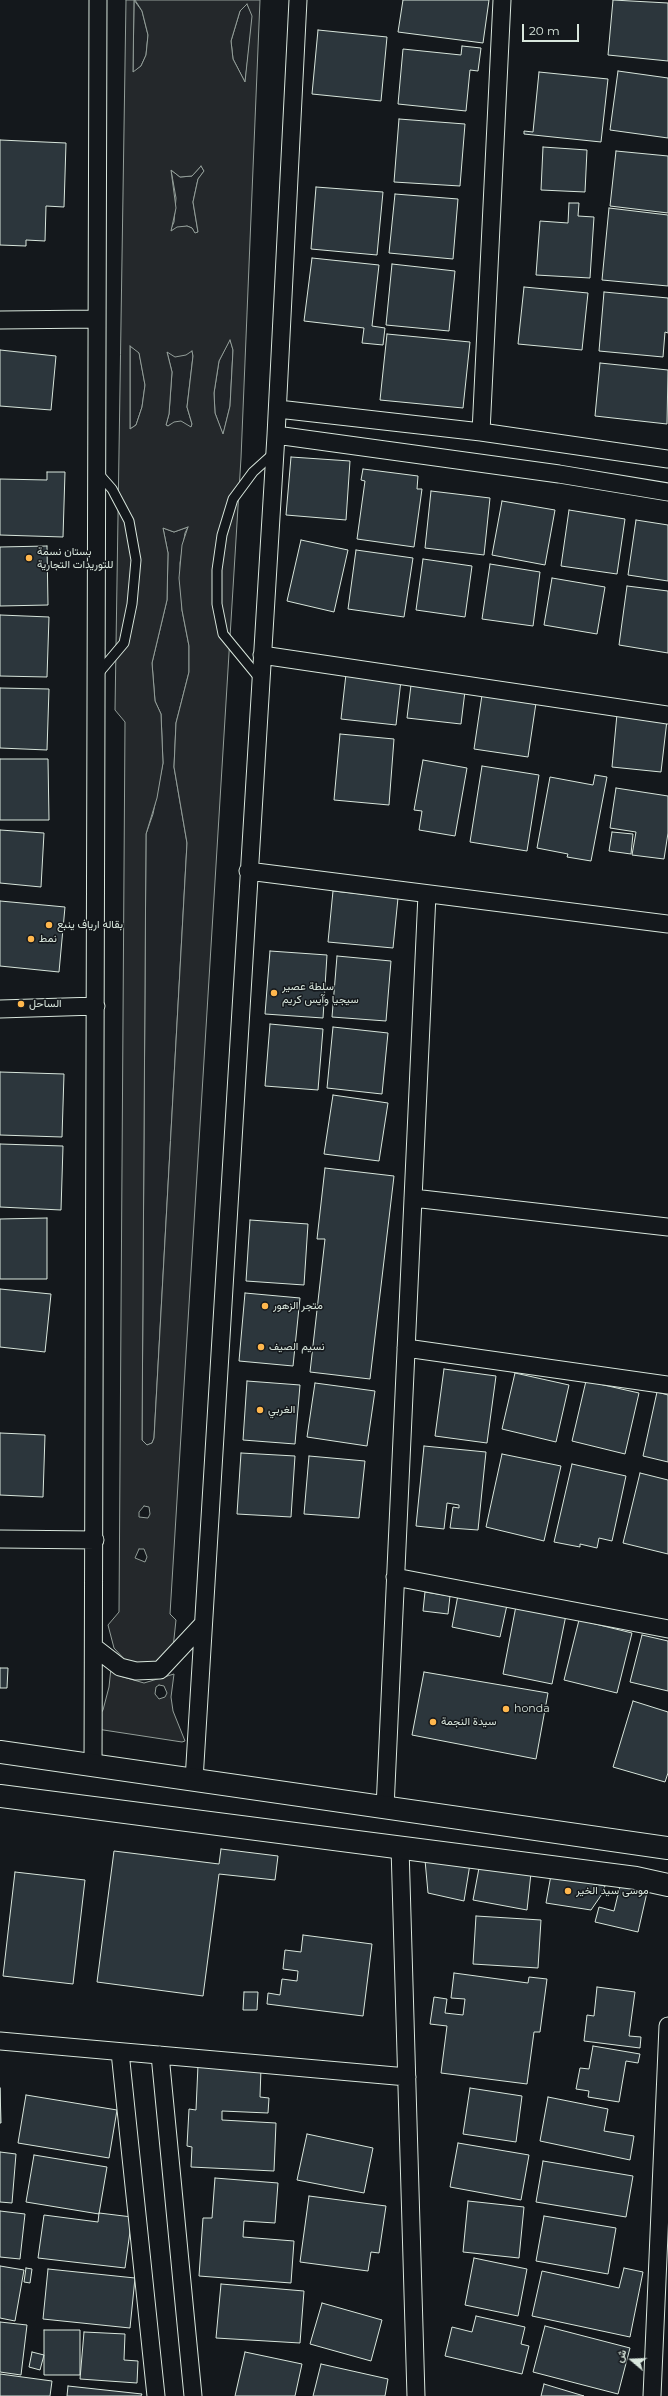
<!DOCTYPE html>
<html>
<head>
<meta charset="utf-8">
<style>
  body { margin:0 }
  #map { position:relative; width:668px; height:2396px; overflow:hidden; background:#14181c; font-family:Montserrat,Vazirmatn,sans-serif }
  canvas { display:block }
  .north { position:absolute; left:612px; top:2340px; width:40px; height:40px; -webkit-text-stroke:3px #14181c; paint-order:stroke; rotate:289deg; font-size:11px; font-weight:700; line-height:16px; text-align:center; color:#d8e6dc }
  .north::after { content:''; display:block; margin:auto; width:14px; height:18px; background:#d8e6dc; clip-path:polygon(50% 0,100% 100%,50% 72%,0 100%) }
  .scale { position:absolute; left:522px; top:24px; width:57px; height:18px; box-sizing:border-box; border:2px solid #d8e6dc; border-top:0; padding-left:5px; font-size:12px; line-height:14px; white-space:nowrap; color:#d8e6dc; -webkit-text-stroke:3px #14181c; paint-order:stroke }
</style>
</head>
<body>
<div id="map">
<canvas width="668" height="2396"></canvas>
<div class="north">ش</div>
<div class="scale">20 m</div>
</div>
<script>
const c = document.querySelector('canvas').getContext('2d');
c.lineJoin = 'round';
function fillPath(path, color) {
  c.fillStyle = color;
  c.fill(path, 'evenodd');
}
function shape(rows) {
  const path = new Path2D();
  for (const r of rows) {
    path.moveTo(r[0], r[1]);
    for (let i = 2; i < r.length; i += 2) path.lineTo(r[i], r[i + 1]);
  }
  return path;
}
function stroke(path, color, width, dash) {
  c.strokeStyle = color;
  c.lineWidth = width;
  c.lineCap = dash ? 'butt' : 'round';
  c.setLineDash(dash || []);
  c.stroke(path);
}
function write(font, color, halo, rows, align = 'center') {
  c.font = font + ' Montserrat,Vazirmatn,sans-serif';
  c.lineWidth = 3;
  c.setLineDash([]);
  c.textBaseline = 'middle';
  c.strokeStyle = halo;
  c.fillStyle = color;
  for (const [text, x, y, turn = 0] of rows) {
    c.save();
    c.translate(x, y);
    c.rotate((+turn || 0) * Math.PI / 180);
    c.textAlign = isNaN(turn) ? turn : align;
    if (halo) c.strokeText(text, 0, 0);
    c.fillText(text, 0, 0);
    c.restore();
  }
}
const green = shape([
  [134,0,142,11,148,35,146,55,141,66,133,73,134,0],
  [247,4,253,16,245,82,233,59,231,41,240,11,247,4],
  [201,166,204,171,198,179,193,202,198,232,195,234,192,228,187,226,170,231,174,222,176,198,171,170,180,177,192,176,201,166],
  [230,339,233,350,230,406,223,435,215,413,214,393,219,361,230,339],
  [130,346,139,352,145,385,142,407,136,425,130,429,130,346],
  [192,351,193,356,187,407,192,424,191,427,171,424,168,426,166,425,169,414,172,372,167,352,192,351],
  [188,527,185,533,180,563,182,610,189,646,189,672,176,723,174,767,187,843,154,1438,152,1443,147,1445,142,1440,146,834,153,814,163,763,161,714,155,701,152,663,167,600,168,553,163,528,174,532,188,527]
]);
fillPath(green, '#202428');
stroke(green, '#939e99', 1);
const parking = shape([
  [126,0,134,0,133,72,141,66,146,55,148,35,142,11,135,0,260,0,241,458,170,1614,176,1620,173,1648,159,1662,143,1666,126,1661,114,1648,108,1625,119,1612,125,722,115,710,126,0],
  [247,4,252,16,245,82,233,59,231,41,240,11,247,4],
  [201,166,204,171,198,179,193,202,198,232,195,233,192,228,187,226,177,227,171,231,176,208,171,170,180,177,192,176,201,166],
  [230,340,233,350,230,406,223,434,215,413,214,393,219,361,230,340],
  [130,346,139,353,145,385,142,407,136,425,130,429,130,346],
  [192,351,193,356,187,407,192,424,191,427,181,421,174,422,168,426,166,425,169,414,172,372,167,352,175,357,186,355,192,351],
  [188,527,182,545,179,578,182,610,189,646,189,672,176,723,174,767,187,843,154,1438,152,1443,147,1445,142,1440,146,834,157,798,163,763,161,714,155,701,152,663,167,600,168,553,163,528,174,532,188,527],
  [144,1506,149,1507,150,1514,148,1518,139,1517,139,1512,144,1506],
  [139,1549,144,1549,147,1557,145,1562,135,1558,139,1549],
  [111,1668,120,1676,144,1683,174,1674,171,1697,173,1711,185,1741,182,1742,97,1729,97,1719,103,1710,109,1687,111,1668],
  [159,1685,164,1686,167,1693,165,1697,159,1699,155,1694,156,1687,159,1685]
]);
fillPath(parking, '#24282b');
stroke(parking, '#939e99', 1);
const building = shape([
  [403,0,489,0,483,43,398,32,403,0],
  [613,0,668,3,668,61,608,55,613,0],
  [318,30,387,37,381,101,312,94,318,30],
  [462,46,481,48,478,71,470,70,466,111,398,104,403,49,461,55,462,46],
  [618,71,668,78,668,138,610,130,618,71],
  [539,72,608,79,601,142,524,134,524,131,533,132,539,72],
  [399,119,465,124,460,186,394,182,399,119],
  [0,140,66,143,64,207,46,206,45,241,26,240,26,246,0,245,0,140],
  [543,147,587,150,585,192,541,190,543,147],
  [616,151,668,156,668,213,610,206,616,151],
  [316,187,383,192,377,255,311,249,316,187],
  [395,194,458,199,453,259,389,253,395,194],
  [569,203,579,203,578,216,594,217,590,278,536,275,540,221,568,223,569,203],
  [609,208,668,215,668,286,602,280,609,208],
  [312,258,379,265,372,326,385,328,383,345,362,343,364,328,304,321,312,258],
  [392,264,455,271,449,331,386,325,392,264],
  [524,287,588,293,582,350,518,344,524,287],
  [604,292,668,298,668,333,665,332,663,357,599,351,604,292],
  [387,334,470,342,463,408,380,400,387,334],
  [0,350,56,356,51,410,0,406,0,350],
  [600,363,668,370,667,424,595,416,600,363],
  [291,457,350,461,346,520,286,515,291,457],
  [363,469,418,476,417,489,422,489,414,547,357,539,365,481,361,480,363,469],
  [47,472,65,472,63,537,0,535,0,479,47,480,47,472],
  [431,491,490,498,484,555,425,548,431,491],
  [502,501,555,510,545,565,492,555,502,501],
  [569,510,625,519,617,574,561,566,569,510],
  [636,520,668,525,668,581,628,575,636,520],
  [301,540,348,550,334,612,287,601,301,540],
  [47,546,48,605,0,606,0,547,47,546],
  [356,550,413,558,404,617,348,609,356,550],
  [423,559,472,566,465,617,416,610,423,559],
  [490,564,540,572,533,626,482,619,490,564],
  [552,578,605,587,597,634,544,625,552,578],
  [627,586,668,591,668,653,619,645,627,586],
  [0,615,49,617,47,677,0,676,0,615],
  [346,674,401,680,396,725,341,719,346,674],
  [411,685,465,691,461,724,407,718,411,685],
  [0,688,49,689,47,750,0,748,0,688],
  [482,695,536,703,528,757,474,749,482,695],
  [617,714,667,720,661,772,612,767,617,714],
  [340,734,394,739,389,805,334,800,340,734],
  [0,759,48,759,49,820,0,820,0,759],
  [423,760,467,768,455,836,419,830,422,811,414,810,423,760],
  [482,766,539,775,527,851,470,842,482,766],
  [595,775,607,777,591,861,567,857,568,854,537,848,550,777,593,785,595,775],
  [616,788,668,796,668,833,664,859,632,855,636,832,610,828,616,788],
  [0,830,44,833,41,887,0,883,0,830],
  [612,832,633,834,631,854,609,851,612,832],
  [333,891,398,898,393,948,328,942,333,891],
  [0,901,65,907,59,972,0,966,0,901],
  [270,951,327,955,323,1018,265,1014,270,951],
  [337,956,391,961,386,1021,332,1017,337,956],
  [270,1024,323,1029,318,1090,265,1086,270,1024],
  [333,1027,388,1033,382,1094,327,1088,333,1027],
  [0,1072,64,1074,62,1137,0,1135,0,1072],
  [333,1095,388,1103,379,1161,324,1154,333,1095],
  [0,1144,63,1146,61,1210,0,1207,0,1144],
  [325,1168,394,1176,370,1379,310,1372,325,1239,317,1239,325,1168],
  [47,1218,47,1279,0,1279,0,1219,47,1218],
  [250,1220,308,1224,304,1285,246,1281,250,1220],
  [0,1289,51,1294,45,1352,0,1347,0,1289],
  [245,1293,300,1298,293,1366,239,1361,245,1293],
  [444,1369,496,1376,487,1443,435,1436,444,1369],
  [515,1373,569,1385,556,1442,502,1429,515,1373],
  [247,1381,300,1385,295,1444,243,1440,247,1381],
  [586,1381,639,1393,625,1454,572,1441,586,1381],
  [315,1383,375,1391,367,1446,307,1437,315,1383],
  [657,1392,668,1395,668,1462,643,1456,657,1392],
  [0,1433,45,1435,43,1497,0,1495,0,1433],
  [424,1446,486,1452,478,1530,450,1528,453,1507,459,1508,459,1505,447,1503,444,1529,416,1526,424,1446],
  [241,1453,295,1456,291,1517,237,1514,241,1453],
  [502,1454,561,1466,544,1541,486,1527,502,1454],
  [309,1456,365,1461,359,1518,304,1514,309,1456],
  [572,1464,626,1476,612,1541,599,1538,597,1548,580,1544,580,1547,554,1542,572,1464],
  [640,1473,668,1480,668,1554,623,1543,640,1473],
  [425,1592,450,1596,448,1614,423,1611,425,1592],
  [458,1595,507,1605,500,1637,452,1627,458,1595],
  [516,1606,566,1615,552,1684,503,1674,516,1606],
  [579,1620,632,1633,617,1693,564,1680,579,1620],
  [642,1635,668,1641,668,1691,630,1682,642,1635],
  [0,1668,8,1668,7,1688,0,1688,0,1668],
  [424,1672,548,1693,536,1759,412,1735,424,1672],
  [633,1701,668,1712,668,1773,665,1782,613,1767,633,1701],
  [221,1849,278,1856,275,1880,219,1874,203,1996,97,1982,114,1851,219,1864,221,1849],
  [425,1860,470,1864,464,1901,428,1893,425,1860],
  [479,1868,531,1873,527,1910,473,1900,479,1868],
  [15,1872,85,1880,73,1984,3,1976,15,1872],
  [551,1875,605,1886,602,1894,591,1910,546,1903,551,1875],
  [621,1882,648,1888,638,1932,595,1922,599,1907,614,1911,621,1882],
  [476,1916,541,1920,538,1968,473,1964,476,1916],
  [303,1935,372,1944,363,2016,267,2004,268,1993,280,1995,282,1979,297,1981,298,1971,283,1969,285,1950,301,1952,303,1935],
  [454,1973,528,1983,529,1977,547,1979,540,2032,534,2032,527,2084,441,2073,447,2026,430,2024,434,1997,447,1999,445,2013,463,2015,465,1999,451,1998,454,1973],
  [597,1987,635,1992,629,2036,641,2037,640,2048,584,2041,587,2015,594,2016,597,1987],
  [244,1992,258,1992,257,2010,243,2010,244,1992],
  [593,2046,640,2054,638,2063,626,2061,619,2102,588,2097,589,2091,576,2089,580,2068,589,2069,593,2046],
  [198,2065,261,2068,260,2097,269,2098,268,2113,222,2111,222,2120,276,2123,274,2171,191,2167,192,2147,187,2146,189,2109,196,2110,198,2065],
  [0,2088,1,2123,0,2123,0,2088],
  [470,2088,522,2096,516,2142,463,2134,470,2088],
  [26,2095,117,2110,109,2158,18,2143,26,2095],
  [548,2097,608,2109,604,2131,634,2136,630,2160,540,2141,548,2097],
  [307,2134,373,2148,364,2193,297,2180,307,2134],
  [458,2143,529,2155,521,2200,450,2187,458,2143],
  [0,2152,16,2154,12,2203,0,2202,0,2152],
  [34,2155,107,2167,99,2214,26,2202,34,2155],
  [543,2161,633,2176,626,2217,536,2202,543,2161],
  [215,2178,278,2183,275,2223,244,2221,243,2237,294,2241,291,2283,199,2276,203,2218,212,2218,215,2178],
  [309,2196,386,2206,379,2253,371,2252,368,2271,300,2262,309,2196],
  [468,2201,524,2207,519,2258,463,2252,468,2201],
  [0,2211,25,2214,20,2259,0,2257,0,2211],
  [99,2213,132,2217,125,2268,38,2258,44,2215,98,2222,99,2213],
  [544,2216,616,2228,608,2274,536,2261,544,2216],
  [474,2258,527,2269,518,2316,465,2305,474,2258],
  [0,2266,24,2270,15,2321,0,2318,0,2266],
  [26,2268,32,2269,30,2283,24,2282,26,2268],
  [624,2268,643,2272,630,2337,532,2316,542,2271,619,2288,624,2268],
  [48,2269,135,2278,130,2328,43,2319,48,2269],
  [221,2284,304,2291,300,2343,216,2338,221,2284],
  [322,2303,382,2320,371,2361,310,2344,322,2303],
  [476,2316,525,2327,521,2344,529,2346,522,2374,445,2356,452,2327,472,2332,476,2316],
  [0,2322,27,2325,21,2375,0,2372,0,2322],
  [545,2326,630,2348,618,2394,533,2372,545,2326],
  [44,2330,80,2330,80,2375,44,2375,44,2330],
  [84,2332,125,2334,124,2360,138,2361,137,2383,80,2379,84,2332],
  [32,2352,44,2355,40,2370,29,2367,32,2352],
  [245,2352,302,2364,295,2396,235,2396,245,2352],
  [321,2364,388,2379,385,2396,313,2396,321,2364],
  [0,2374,52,2381,50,2396,0,2396,0,2374],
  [544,2384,584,2396,541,2396,544,2384],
  [68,2386,142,2394,141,2396,67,2396,68,2386]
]);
fillPath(building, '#2c363c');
stroke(building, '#d8e6dc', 1);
const service = shape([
  [97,675,124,643,132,604,136,560,129,521,112,489,98,473],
  [260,679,223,634,217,604,217,570,222,535,233,499,253,472,274,453]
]);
const minor = shape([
  [0,320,97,319],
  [278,409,481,432,668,459],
  [481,432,502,0],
  [276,435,559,474,668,492],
  [262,655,668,715],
  [248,871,668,924],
  [0,1009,96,1006],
  [413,1198,668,1227],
  [406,1348,668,1385],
  [0,1539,95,1540],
  [395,1577,668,1629],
  [94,1647,120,1667,136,1671,160,1670,203,1624],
  [93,1765,98,0],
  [194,1780,276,435,298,0],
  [385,1808,427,894],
  [400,1847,416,2396],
  [0,2041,407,2077],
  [120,2052,156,2396],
  [160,2055,193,2396],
  [652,2396,668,2026]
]);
const secondary = shape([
  [0,1752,668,1848],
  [0,1796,636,1878,668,1885]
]);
stroke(service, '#d8e6dc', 11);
stroke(minor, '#d8e6dc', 19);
stroke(secondary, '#d8e6dc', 24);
stroke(service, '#14181c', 9);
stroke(minor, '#14181c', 17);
stroke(secondary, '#14181c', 22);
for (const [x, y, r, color] of [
  [29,558,4,"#ffb74d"],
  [49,925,4,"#ffb74d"],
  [31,939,4,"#ffb74d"],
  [274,993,4,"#ffb74d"],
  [21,1004,4,"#ffb74d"],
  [265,1306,4,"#ffb74d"],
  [261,1347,4,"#ffb74d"],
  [260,1410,4,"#ffb74d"],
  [506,1709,4,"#ffb74d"],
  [433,1722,4,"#ffb74d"],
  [568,1891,4,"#ffb74d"]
]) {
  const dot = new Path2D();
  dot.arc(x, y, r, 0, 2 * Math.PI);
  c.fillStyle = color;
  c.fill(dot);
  stroke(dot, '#14181c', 1.5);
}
write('11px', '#d8e6dc', '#14181c', [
  ["بستان نسمة",37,552],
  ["للتوريدات التجارية",37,565],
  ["بقاله ارياف ينبع",57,925],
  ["نمط",39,939],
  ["سلطة عصير",282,987],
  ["سيجيا وآيس كريم",282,1000],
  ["الساحل",29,1004],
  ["متجر الزهور",273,1306],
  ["نسيم الصيف",269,1347],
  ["الغربي",268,1410],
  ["honda",514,1709],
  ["سيدة النجمة",441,1722],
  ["موسى سيد الخير",576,1891]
], 'left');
</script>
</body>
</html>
